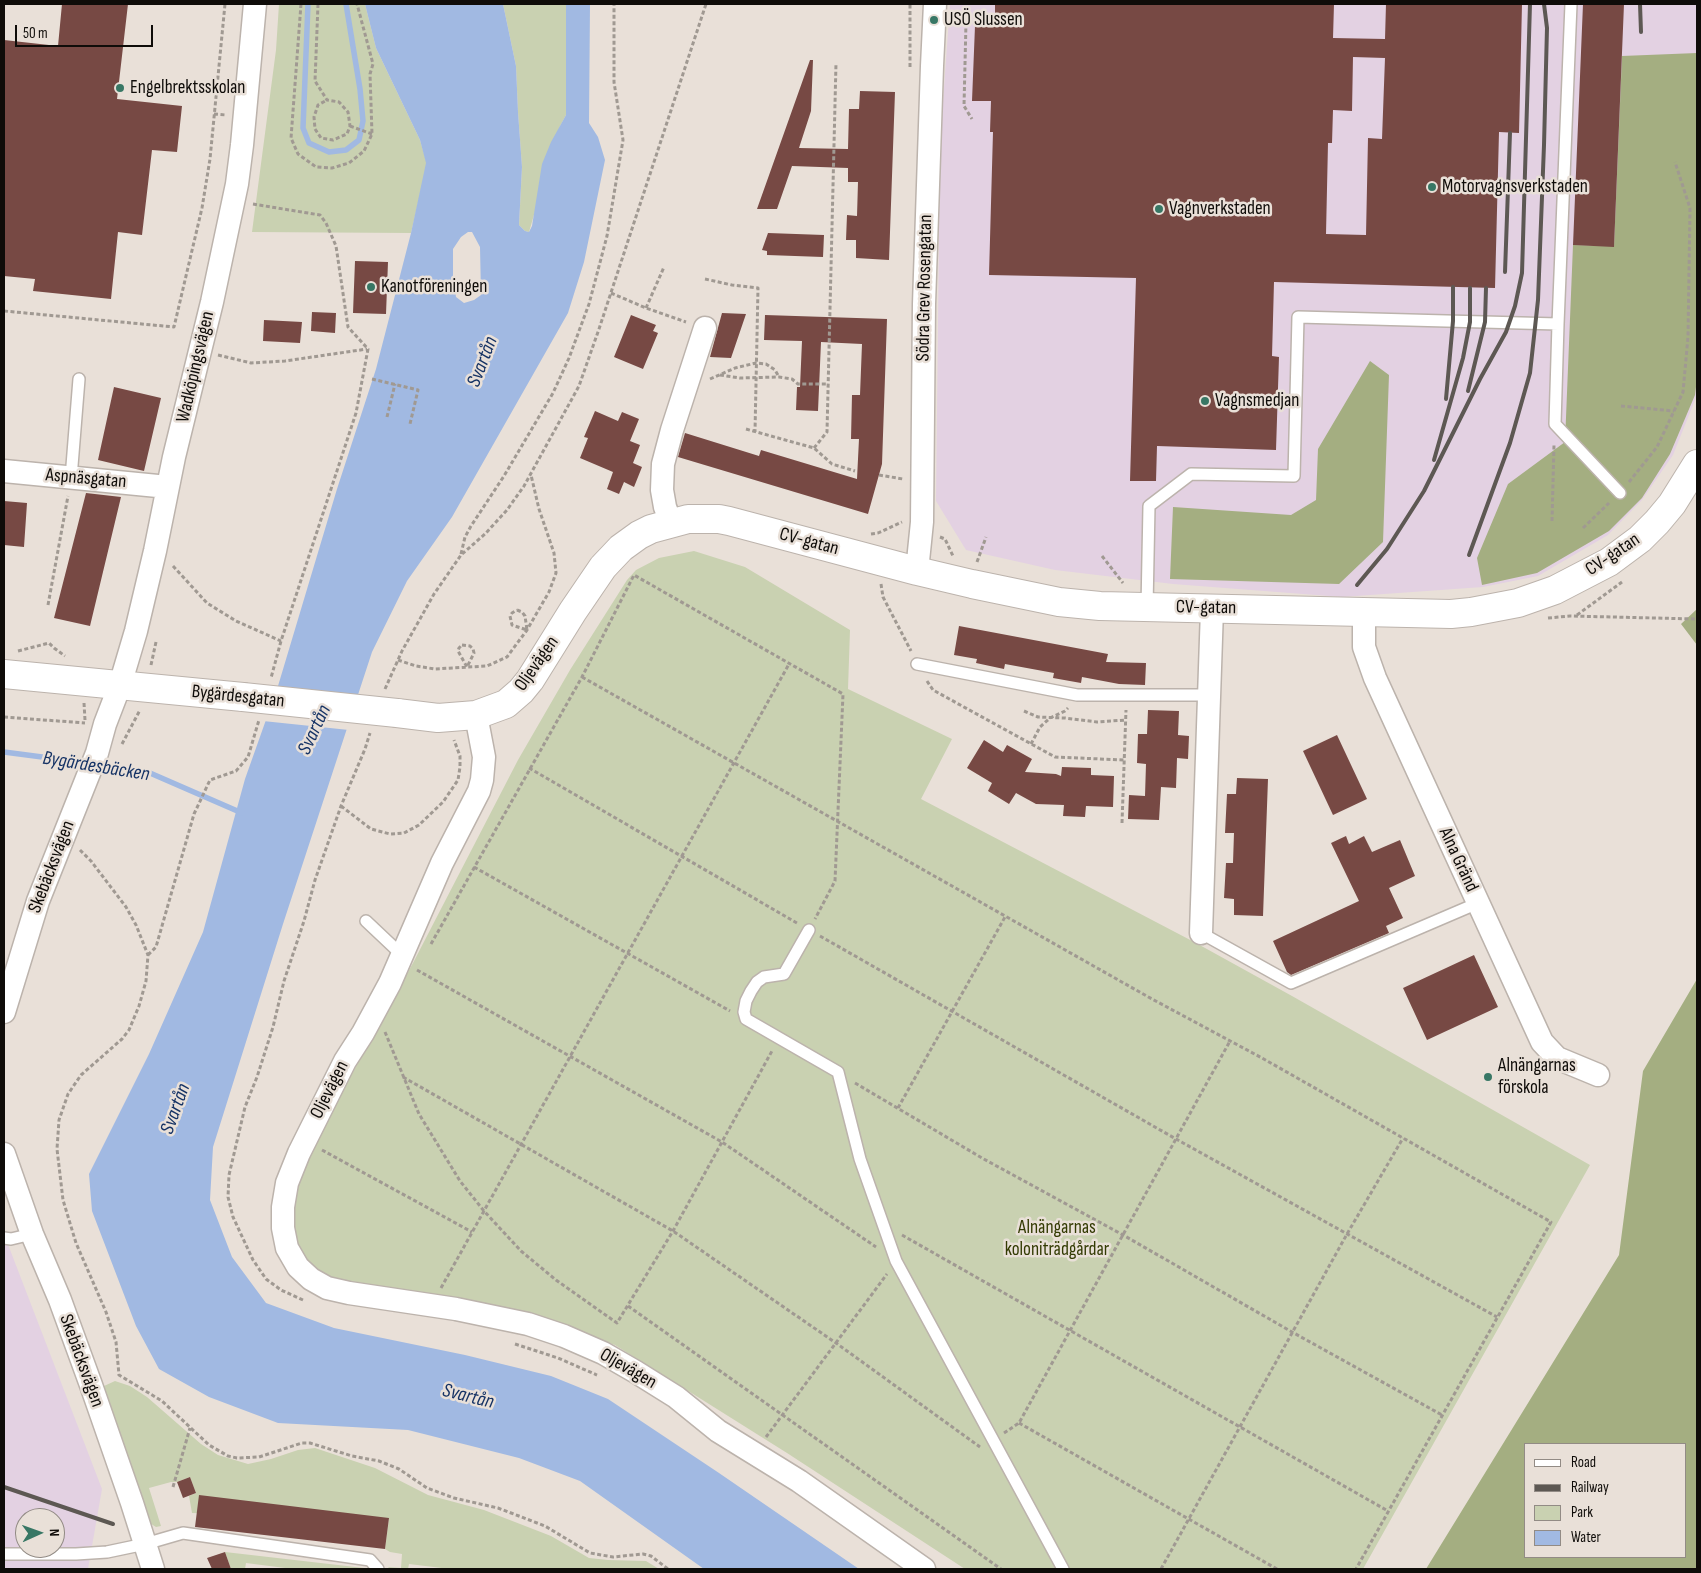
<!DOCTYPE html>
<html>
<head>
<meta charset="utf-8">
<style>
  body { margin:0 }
  #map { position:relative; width:1701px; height:1573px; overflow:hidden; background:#e9e0d8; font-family:"Sofia Sans Condensed",sans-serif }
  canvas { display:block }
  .frame { position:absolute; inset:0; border:5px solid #0f0c09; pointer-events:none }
  .legend { position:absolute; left:1524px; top:1443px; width:162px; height:115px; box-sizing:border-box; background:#e9e0d8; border:1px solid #928b85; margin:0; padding:6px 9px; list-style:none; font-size:15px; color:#0f0c09 }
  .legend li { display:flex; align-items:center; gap:10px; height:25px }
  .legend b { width:25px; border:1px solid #928b85 }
  .north { position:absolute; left:15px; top:1508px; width:50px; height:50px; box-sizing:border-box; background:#e9e0d8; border:1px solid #928b85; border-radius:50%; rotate:88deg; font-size:14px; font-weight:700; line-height:20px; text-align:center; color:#0f0c09 }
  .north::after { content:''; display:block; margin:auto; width:18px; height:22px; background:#387765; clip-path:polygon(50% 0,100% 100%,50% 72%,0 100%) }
  .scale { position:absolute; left:15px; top:25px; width:138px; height:22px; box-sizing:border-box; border:2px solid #0f0c09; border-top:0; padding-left:6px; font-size:15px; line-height:18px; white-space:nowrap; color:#0f0c09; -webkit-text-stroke:4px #e9e0d8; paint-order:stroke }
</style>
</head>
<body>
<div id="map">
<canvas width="1701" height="1573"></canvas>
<div class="frame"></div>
<ul class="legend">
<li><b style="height:6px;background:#fff"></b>Road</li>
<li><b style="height:6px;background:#5d5853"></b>Railway</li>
<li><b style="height:14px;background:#c9d1b1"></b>Park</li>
<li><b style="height:14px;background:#a1b9e2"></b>Water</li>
</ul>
<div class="north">N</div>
<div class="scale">50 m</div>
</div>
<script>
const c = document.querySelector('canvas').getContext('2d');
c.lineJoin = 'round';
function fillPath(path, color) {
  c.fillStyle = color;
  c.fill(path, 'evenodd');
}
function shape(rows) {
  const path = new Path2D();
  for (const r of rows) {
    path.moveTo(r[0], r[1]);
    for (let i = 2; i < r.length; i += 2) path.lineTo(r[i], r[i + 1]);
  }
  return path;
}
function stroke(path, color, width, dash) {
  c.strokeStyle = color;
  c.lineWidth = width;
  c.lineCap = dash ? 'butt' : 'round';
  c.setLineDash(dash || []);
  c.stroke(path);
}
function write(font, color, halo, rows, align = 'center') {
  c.font = font + ' "Sofia Sans Condensed",sans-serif';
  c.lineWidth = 5;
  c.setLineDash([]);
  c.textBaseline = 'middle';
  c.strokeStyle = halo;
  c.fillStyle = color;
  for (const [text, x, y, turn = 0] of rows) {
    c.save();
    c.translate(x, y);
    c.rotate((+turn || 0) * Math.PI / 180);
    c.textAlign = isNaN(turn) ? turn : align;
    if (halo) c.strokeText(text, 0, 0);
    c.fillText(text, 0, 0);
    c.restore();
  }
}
fillPath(shape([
  [950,4,1697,4,1697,395,1673,455,1642,500,1608,535,1538,576,1483,587,1342,597,1173,584,1055,570,966,550,936,501,940,144],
  [4,1234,102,1489,88,1569,4,1569],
  [25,1518,55,1518,55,1548,25,1548]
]), '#e3d1e2');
fillPath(shape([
  [279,4,365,4,376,48,420,140,427,164,411,233,252,232,276,50],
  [503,4,566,4,566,115,560,126,529,232,525,231,519,225,522,167,518,112,516,66],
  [694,551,745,567,850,630,848,689,952,739,921,799,1196,943,1292,996,1590,1165,1363,1569,965,1569,787,1453,615,1345,515,1311,343,1284,322,1275,307,1263,294,1242,292,1218,299,1175,316,1139,413,963,518,760,570,670,627,580,636,570,659,558],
  [115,1381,130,1386,147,1397,201,1444,218,1455,248,1464,271,1459,298,1450,315,1448,375,1468,428,1495,484,1510,551,1536,589,1558,608,1560,646,1561,659,1569,450,1569,409,1564,408,1569,390,1569,388,1567,401,1568,402,1554,390,1552,385,1549,389,1519,192,1513,189,1496,196,1493,190,1477,177,1482,171,1482,149,1488,161,1526,156,1527,148,1522,102,1399,104,1386],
  [225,1552,364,1568,366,1569,293,1569,246,1563,245,1569,231,1569]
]), '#c9d1b1');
fillPath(shape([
  [1697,53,1697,379,1695,395,1670,454,1642,498,1609,531,1537,573,1482,585,1477,558,1508,484,1565,442,1573,245,1614,246,1622,56],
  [1370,361,1389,375,1383,542,1339,584,1170,579,1173,507,1291,515,1316,500,1318,449],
  [1697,609,1697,645,1681,624],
  [1697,979,1697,1569,1426,1569,1619,1255,1643,1071],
  [1525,1444,1685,1444,1685,1557,1525,1557]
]), '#a4ae81');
fillPath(shape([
  [365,4,503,4,516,66,518,112,522,167,519,225,525,231,529,232,532,226,542,164,551,142,566,115,566,4,590,4,589,123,598,137,605,160,584,262,568,313,452,517,407,581,372,652,283,924,213,1147,210,1200,232,1257,266,1303,334,1328,465,1355,551,1376,608,1399,719,1473,859,1569,704,1569,580,1481,519,1458,408,1430,278,1423,209,1397,159,1369,136,1326,92,1211,89,1174,149,1054,203,932,245,779,278,686,337,489,376,369,411,233,426,163,420,140,376,48],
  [468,232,472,232,480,247,481,295,474,300,464,303,456,297,453,277,453,249,461,237]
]), '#a1b9e2');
fillPath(shape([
  [275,687,360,697,349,730,263,721]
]), '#e9e0d8');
stroke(shape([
  [308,4,303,128,309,143,329,152,346,150,359,140,363,121,360,89,346,4],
  [4,752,88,763],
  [98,764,150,773,242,813]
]), '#a1b9e2', 5.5);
fillPath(shape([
  [62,4,128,4,117,99,182,106,177,152,152,150,142,235,118,232,111,299,33,291,35,279,4,276,4,40,58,46],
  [995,4,1334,4,1333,38,1385,39,1386,4,1522,4,1519,133,1499,132,1495,288,1274,282,1272,356,1279,357,1276,450,1157,446,1156,481,1130,481,1136,278,989,275,993,132,990,132,991,101,972,101,975,26,995,26],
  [1353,57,1385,58,1382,139,1368,138,1366,235,1326,234,1328,143,1332,143,1333,110,1352,111],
  [1583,4,1624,4,1614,247,1573,245],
  [810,60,813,60,811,111,799,148,848,149,849,109,859,109,860,91,895,92,889,260,856,258,856,240,846,240,847,215,857,216,858,182,848,182,848,168,792,166,777,209,757,209],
  [768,233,824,235,823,257,767,255,767,251,762,250],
  [355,261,388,262,386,314,353,313],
  [312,312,336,313,335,333,311,331],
  [722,313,746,314,731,358,710,357],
  [631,315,656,325,653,331,658,333,643,369,614,357],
  [765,315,887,319,882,464,868,514,678,457,685,433,759,456,761,450,857,479,859,439,851,439,852,395,860,395,862,344,821,342,818,411,796,410,797,387,800,387,802,341,764,340],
  [264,320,302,322,300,343,263,341],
  [114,387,161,398,144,471,98,460],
  [595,411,618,421,622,412,639,419,630,441,640,445,633,463,642,467,634,487,624,482,619,494,607,489,613,472,580,458,588,438,584,437],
  [86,493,121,497,90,626,54,618],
  [4,501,27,503,24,547,4,545],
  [959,626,1108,654,1106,662,1146,663,1145,685,1119,684,1082,677,1081,683,1053,678,1054,673,1005,664,1004,669,976,663,977,659,954,655],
  [1148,710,1179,711,1178,735,1189,736,1188,759,1177,758,1176,788,1161,787,1159,820,1128,819,1129,795,1145,796,1146,764,1137,763,1138,734,1147,734],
  [1337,735,1367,799,1333,815,1303,751],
  [984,740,1003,752,1007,745,1032,759,1025,772,1056,774,1061,776,1062,767,1091,768,1091,775,1114,776,1113,807,1086,806,1085,817,1063,816,1064,805,1036,804,1016,793,1009,804,988,791,992,783,967,768],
  [1237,778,1268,779,1263,916,1234,915,1234,899,1224,898,1226,863,1233,863,1234,833,1225,833,1227,794,1236,794],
  [1346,836,1349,844,1364,836,1372,852,1400,840,1415,876,1389,888,1403,918,1386,926,1389,933,1291,975,1287,972,1273,941,1359,901,1331,843],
  [1474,955,1498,1007,1427,1040,1403,988],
  [190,1477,196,1493,183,1498,177,1482],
  [199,1495,389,1518,385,1549,195,1527],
  [225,1552,231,1569,212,1569,207,1558]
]), '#774944');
const service = shape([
  [1558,324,1555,424,1620,493],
  [71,478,79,379],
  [1147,607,1149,506,1191,474,1294,476,1298,317,1558,324,1571,4],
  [917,664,1077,695,1209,695],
  [366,921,402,955],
  [809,930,784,974,764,977,757,982,751,991,746,1001,744,1012,746,1019,838,1072,860,1159,896,1261,1063,1569],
  [1201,933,1291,983,1478,903],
  [4,1238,11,1239,32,1234],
  [4,1554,76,1554,107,1552,145,1544,183,1533,370,1560,378,1569]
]);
const minor = shape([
  [4,471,168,487],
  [671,523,665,507,662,490,663,464,672,430,705,328],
  [917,571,922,522,924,304,932,66,935,4],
  [1364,613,1364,647,1375,678,1542,1042,1557,1058,1598,1075],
  [476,715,484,757,482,780,479,791,442,863,390,983,363,1033,345,1061,299,1153,287,1183,283,1207,283,1228,287,1248,298,1267,311,1279,327,1288,349,1293,456,1309,528,1324,564,1336,603,1353,636,1372,676,1397,718,1431,799,1481,924,1569],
  [1201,933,1212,609],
  [4,1012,38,901,97,753,105,724,120,685,136,631,155,551,174,457,212,302,237,184,242,145,255,4],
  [4,1154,32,1234,60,1300,91,1385,132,1503,153,1569]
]);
const tertiary = shape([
  [4,674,243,697],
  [397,713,438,718,476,715,506,704,521,691,530,680,573,611,603,567,621,548,639,535,651,529,688,519,719,519,729,521,917,571,972,584,1059,602,1100,606,1451,614,1471,612,1518,603,1555,590,1609,562,1640,539,1657,522,1672,504,1697,464]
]);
stroke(service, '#bcb3ac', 14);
stroke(minor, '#bcb3ac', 25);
stroke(tertiary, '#bcb3ac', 30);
stroke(shape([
  [301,4,291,138,298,154,316,167,332,168,349,163,364,151,372,134,370,74,373,64,357,4],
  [318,4,315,81,327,100,339,102,348,112,350,126,347,134,333,140,321,138,315,129,314,117,318,105,327,100],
  [966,22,964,106,972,119],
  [910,67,910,4],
  [214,114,226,115],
  [350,126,372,134],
  [253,204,320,215,326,223,336,246,348,327,368,349,356,413,281,641,271,678],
  [705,279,732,285,758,288,755,432],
  [611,293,646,308,686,322],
  [646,308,664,267],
  [4,311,174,327,202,208,210,159,225,4],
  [218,355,251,363,285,361,367,349],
  [720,375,740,378,779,377,792,379,798,384,828,384],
  [372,379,418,390,410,424],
  [710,379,735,368,756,363,766,364,775,370,779,377],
  [1621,406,1674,411],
  [387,417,395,384],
  [746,429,814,448,832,464,855,471],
  [814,448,827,432,836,63],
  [879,475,903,479],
  [1629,482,1657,447,1683,392,1688,337,1690,208,1675,162],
  [1552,521,1554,445],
  [1583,528,1609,503],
  [871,534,878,533,902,522],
  [940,537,945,539,953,556],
  [461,554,465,537,471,526,504,476,553,393,569,358,589,304,607,236,623,140,614,82,614,4],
  [1102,556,1123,583],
  [977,562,986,537],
  [173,566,207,603,236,621,281,641],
  [881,584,883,597,911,651],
  [48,605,68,496],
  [517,610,522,612,525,616,527,630,512,625,510,616,512,613,517,610],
  [1577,615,1622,582],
  [1548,618,1570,616,1697,619],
  [462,645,470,646,473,649,474,653,467,667,458,651,459,648,462,645],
  [18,651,49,643,54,648,65,656],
  [398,660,416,666,435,669,487,666,507,657,527,630,549,592,556,573,554,553,539,509,531,475],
  [151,665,156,642],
  [582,677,1152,999,1262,1058,1551,1222,1356,1569],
  [927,681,933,690,1055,757,1124,760],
  [385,689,402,651,434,594,461,555,485,534,507,510,524,486,579,386,599,329,706,4],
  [84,703,85,720],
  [1024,711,1038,717,1065,718,1097,722,1126,720],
  [4,717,85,723],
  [122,744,140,710],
  [1031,744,1040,727,1050,718,1065,711,1068,708],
  [529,768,797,923],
  [341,806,371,829,390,834,404,833,419,825,443,802,458,780,460,767,460,756,454,740],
  [1122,823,1126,710],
  [80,850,91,861,126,907,136,925,148,955,146,981,139,1006,129,1030,122,1039,81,1075,68,1094,59,1120,57,1149,63,1200,76,1243,106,1312,116,1342,119,1375,162,1401,209,1445,228,1456,237,1458,259,1457,302,1443,310,1443,352,1456,379,1461,399,1469,427,1488,454,1498,498,1508,545,1526,590,1553,613,1557,643,1554,651,1556,668,1569],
  [474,867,730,1011],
  [820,936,1176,1139,1497,1317],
  [431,944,582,677,634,575,843,694,835,881,815,919],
  [148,955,156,947,194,814,210,780,236,771,248,757,259,720],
  [417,970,722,1142,876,1247],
  [385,1032,419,1114,460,1181,484,1211,521,1251,556,1280,617,1323,673,1231,772,1051],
  [403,1077,673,1231,836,1343,980,1447],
  [855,1083,982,1158,1123,1235,1292,1332,1442,1415],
  [898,1108,1005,917],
  [322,1150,472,1232],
  [902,1235,1388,1511],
  [441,1288,789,664],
  [303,1300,281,1290,266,1279,253,1260,233,1217,228,1197,229,1175,245,1107,257,1077,273,1027,284,981,304,921,315,880,341,806,365,749,370,733],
  [628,1306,1001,1569],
  [515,1344,558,1358,597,1375],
  [1019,1423,1277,1569],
  [1004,1433,1019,1423,1230,1041],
  [766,1437,887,1274],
  [173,1487,190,1428],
  [1161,1569,1347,1234,1403,1138]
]), '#a09992', 3, [4, 2.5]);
stroke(service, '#fff', 11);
stroke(minor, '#fff', 22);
stroke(tertiary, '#fff', 28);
stroke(shape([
  [1640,4,1641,32],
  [1505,272,1510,133],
  [1468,391,1485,322,1486,288],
  [1446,399,1453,321,1453,287],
  [1434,460,1463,358,1470,322,1470,288],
  [1469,555,1510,443,1530,373,1538,300,1544,145,1547,28,1544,4],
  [1357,585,1387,549,1424,491,1480,379,1506,332,1515,306,1522,273,1530,4],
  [4,1487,113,1524]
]), '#5d5853', 4);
const tertiaryBridge = shape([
  [243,697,397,713]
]);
stroke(tertiaryBridge, '#bcb3ac', 30, []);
stroke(tertiaryBridge, '#fff', 28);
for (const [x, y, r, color] of [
  [934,20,5,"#387765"],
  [120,88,5,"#387765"],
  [1432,187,5,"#387765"],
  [1159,209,5,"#387765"],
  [371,287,5,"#387765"],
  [1205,401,5,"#387765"],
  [1488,1077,5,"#387765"]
]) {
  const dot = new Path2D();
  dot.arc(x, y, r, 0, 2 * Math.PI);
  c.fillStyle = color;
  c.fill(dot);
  stroke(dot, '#e9e0d8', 2);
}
write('19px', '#0f0c09', '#e9e0d8', [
  ["USÖ Slussen",944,20],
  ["Engelbrektsskolan",130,88],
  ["Motorvagnsverkstaden",1442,187],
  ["Vagnverkstaden",1169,209],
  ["Kanotföreningen",381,287],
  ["Vagnsmedjan",1215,401],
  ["Alnängarnas",1498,1066],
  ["förskola",1498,1088]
], 'left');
write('19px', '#0f0c09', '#e9e0d8', [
  ["Södra Grev Rosengatan",925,288,-89],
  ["Wadköpingsvägen",196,367,-77],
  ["Aspnäsgatan",86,479,5],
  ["CV-gatan",809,542,15],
  ["CV-gatan",1613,555,-34],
  ["CV-gatan",1206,608,1],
  ["Oljevägen",537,664,-55],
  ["Bygärdesgatan",238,697,6],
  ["Alna Gränd",1458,860,65],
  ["Skebäcksvägen",52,867,-69],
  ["Oljevägen",330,1090,-63],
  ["Skebäcksvägen",81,1361,70],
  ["Oljevägen",628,1369,30]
]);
write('19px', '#333b03', '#e9e0d8', [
  ["Alnängarnas",1057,1228],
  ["koloniträdgårdar",1057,1250]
]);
write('italic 20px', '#163365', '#e9e0d8', [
  ["Svartån",483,362,-69],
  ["Svartån",315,730,-65],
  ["Bygärdesbäcken",96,767,9],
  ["Svartån",176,1109,-70],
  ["Svartån",468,1397,14]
]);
</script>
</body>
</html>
